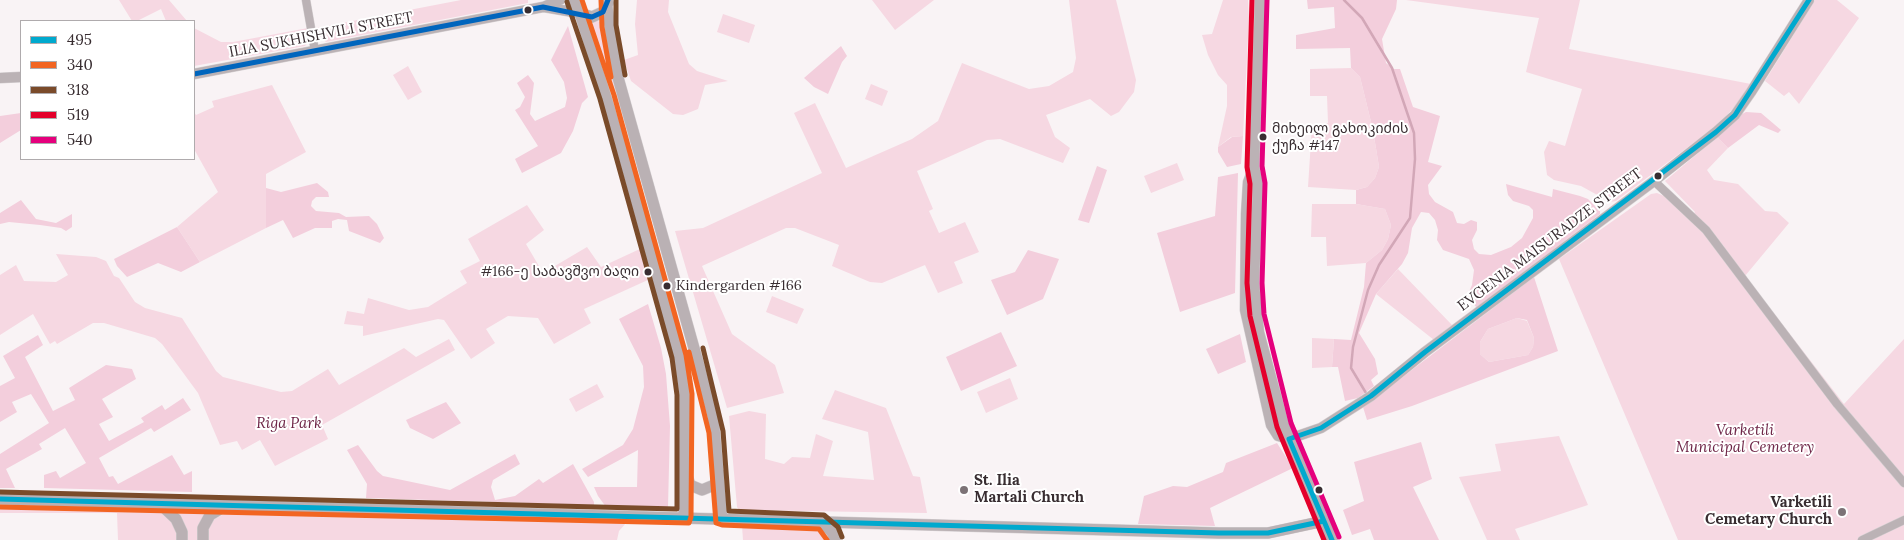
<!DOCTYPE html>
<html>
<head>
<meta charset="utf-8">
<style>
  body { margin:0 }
  #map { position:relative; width:1904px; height:540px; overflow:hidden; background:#f9f3f5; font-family:Lora,serif }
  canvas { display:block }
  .legend { position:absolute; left:20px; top:20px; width:175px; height:140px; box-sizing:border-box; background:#fff; border:1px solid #afabad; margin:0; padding:6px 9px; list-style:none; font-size:15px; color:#382d31 }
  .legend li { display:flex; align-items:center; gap:10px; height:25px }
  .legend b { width:25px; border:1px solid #afabad }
</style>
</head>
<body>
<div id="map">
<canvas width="1904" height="540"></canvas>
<ul class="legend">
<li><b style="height:6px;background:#00a9ce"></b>495</li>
<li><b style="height:6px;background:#f26522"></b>340</li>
<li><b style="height:6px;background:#7a4b2a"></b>318</li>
<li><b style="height:6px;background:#e4002b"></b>519</li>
<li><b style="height:6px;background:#e5007d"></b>540</li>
</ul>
</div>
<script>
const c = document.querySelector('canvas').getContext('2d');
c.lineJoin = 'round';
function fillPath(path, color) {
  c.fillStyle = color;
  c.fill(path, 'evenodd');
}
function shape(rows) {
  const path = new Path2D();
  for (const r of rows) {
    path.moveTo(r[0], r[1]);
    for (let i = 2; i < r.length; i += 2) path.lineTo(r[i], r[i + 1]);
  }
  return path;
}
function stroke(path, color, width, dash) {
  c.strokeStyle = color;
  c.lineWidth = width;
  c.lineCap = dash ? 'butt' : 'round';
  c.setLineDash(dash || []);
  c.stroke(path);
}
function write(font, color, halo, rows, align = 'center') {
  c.font = font + ' Lora,"Noto Sans Georgian",serif';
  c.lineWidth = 4;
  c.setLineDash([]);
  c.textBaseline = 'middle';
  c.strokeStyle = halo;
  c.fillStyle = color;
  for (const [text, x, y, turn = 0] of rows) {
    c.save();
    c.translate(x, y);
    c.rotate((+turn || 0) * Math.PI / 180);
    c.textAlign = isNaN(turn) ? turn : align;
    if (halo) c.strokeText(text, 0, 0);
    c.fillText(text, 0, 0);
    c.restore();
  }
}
fillPath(shape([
  [119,0,169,0,187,21,166,21,161,9,137,21,132,21],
  [461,0,528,0,528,3,326,42,318,35,316,28],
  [637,0,669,0,668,12,689,64,697,71,728,81,705,85,698,109,683,115,673,114,631,81,624,60,638,55,635,24],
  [872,0,934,0,895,30],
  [1069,0,1116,0,1136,80,1134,92,1119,112,1111,116,1090,99,1046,115,1055,137,1070,148,1063,163,1000,139,987,140,917,171,933,209,929,211,939,233,965,222,979,252,954,262,963,283,938,293,925,265,882,283,870,282,832,266,839,245,795,228,786,228,702,266,732,334,775,365,784,393,727,408,675,231,703,228,822,173,794,113,815,103,846,168,912,139,938,121,962,63,1029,89,1049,86,1073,72,1076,58],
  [1223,0,1248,0,1249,17,1243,136,1231,137,1218,147,1227,106,1227,85,1218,75,1208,55,1202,35,1212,34],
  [1406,0,1580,0,1569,49,1751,84,1736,105,1719,124,1616,201,1610,202,1581,186,1554,180,1547,175,1544,152,1549,141,1565,146,1582,89,1526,72,1539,18],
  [1815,0,1837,0,1859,18,1799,104,1789,92,1784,96,1765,81],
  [723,14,755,25,749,43,717,32],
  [596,20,600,22,610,70,681,331,592,25],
  [194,28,221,42,233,42,308,28,310,40,305,46,194,66],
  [408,66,422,92,408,100,393,75],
  [1351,68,1360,77,1373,130,1379,167,1375,178,1367,187,1356,190,1308,187,1312,125,1328,123,1327,96,1310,96,1310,69],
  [871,84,888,91,882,106,865,99],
  [272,85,306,152,266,174,266,228,200,262,177,227,218,192,194,149,194,112,196,115,214,107,212,101],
  [1717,137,1728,148,1707,170,1714,180,1738,184,1765,211,1777,212,1789,223,1745,276,1844,404,1904,339,1904,540,1678,540,1559,259,1651,194,1657,193,1664,196,1689,219,1695,212,1665,181],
  [1177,163,1184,180,1151,193,1144,176],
  [1312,204,1356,204,1385,209,1391,225,1388,239,1382,250,1366,263,1327,266,1326,237,1311,237],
  [527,205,544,230,526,244,543,273,587,247,601,267,642,248,650,279,584,309,591,323,554,344,538,318,508,316,486,329,495,343,471,359,444,320,438,319,363,336,363,326,344,324,347,311,364,314,368,298,409,310,428,307,467,283,460,271,480,261,468,239],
  [56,254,96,257,106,261,114,276,119,278,135,302,145,308,182,318,216,371,223,377,281,392,292,391,328,369,339,385,404,348,416,357,449,339,455,350,322,425,328,439,275,466,260,440,242,450,237,441,220,445,198,393,162,344,155,338,104,323,93,323,57,344,55,341,50,344,33,314,0,335,0,275,16,265,24,281,56,282,68,275],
  [1398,269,1452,325,1434,340,1376,294],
  [772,296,804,309,797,324,766,312],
  [1517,318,1527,321,1534,338,1533,347,1528,355,1489,362,1480,354,1480,342,1488,329],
  [1312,338,1334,339,1332,367,1312,368],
  [1010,378,1018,399,986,413,977,392],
  [597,384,604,397,576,412,569,399],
  [835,390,886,408,913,476,920,477,927,513,739,510,737,507,729,416,749,411,766,414,765,459,784,464,792,457,810,458,816,434,833,441,823,476,874,480,868,432,822,419],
  [1559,436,1588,505,1515,529,1520,540,1487,540,1459,477,1501,471,1495,444],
  [0,506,160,510,175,525,178,540,118,540,117,513,0,513],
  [177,510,208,512,198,540,188,540,187,530],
  [228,512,626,523,619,531,617,540,207,540,207,529,213,520],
  [742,526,811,527,824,533,826,540,743,540]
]), '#f6d8e2');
fillPath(shape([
  [1307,0,1397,0,1396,9,1382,39,1386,63,1394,69,1400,69,1413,107,1440,116,1428,162,1442,166,1428,185,1429,194,1435,202,1453,212,1457,223,1464,224,1471,220,1477,222,1477,230,1472,240,1474,249,1479,254,1491,255,1511,247,1522,238,1533,218,1533,210,1529,206,1513,201,1508,195,1506,184,1552,197,1553,189,1580,196,1588,199,1600,211,1600,214,1477,308,1467,296,1472,285,1474,270,1469,259,1443,250,1437,240,1438,230,1435,220,1429,213,1421,212,1412,228,1408,253,1402,264,1376,294,1359,333,1375,359,1378,374,1371,380,1374,386,1358,398,1345,401,1338,367,1332,367,1334,339,1351,340,1364,287,1366,263,1382,250,1388,239,1391,225,1385,209,1356,204,1356,190,1367,187,1375,178,1379,167,1373,130,1360,77,1351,68,1350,48,1296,49,1296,35,1335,28,1334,7,1308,9],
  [568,26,588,97,582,103,573,131,561,153,522,173,515,159,538,146,515,110,520,107,525,97,517,83,528,75,534,83,530,114,535,121,565,107,567,98,564,82,551,60],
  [841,46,847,56,842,62,828,94,814,87,804,78],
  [1746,112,1761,113,1781,130,1778,133,1759,125,1728,148,1717,137,1740,115],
  [21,113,21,130,0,143,0,116],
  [1243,136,1241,164,1227,167,1218,152,1218,147,1232,137],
  [1097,166,1107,170,1089,223,1078,220],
  [1238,173,1235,293,1180,312,1157,233,1215,216,1218,177],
  [317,183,328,192,329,197,316,197,312,201,311,206,316,211,339,213,346,217,369,216,377,224,384,238,380,243,349,231,347,220,338,219,332,221,332,228,315,228,293,238,283,220,266,228,266,188,281,192],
  [21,200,36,219,56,223,72,214,72,227,66,231,61,228,40,225,9,222,0,224,0,213],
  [177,227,200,262,181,272,158,263,127,277,117,266,114,259],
  [1028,250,1059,259,1043,299,1007,315,991,280,1015,272],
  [1534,277,1558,351,1412,406,1367,420,1363,407],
  [1517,318,1527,320,1534,338,1533,347,1528,355,1489,362,1480,354,1480,342,1488,329],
  [648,304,661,348,666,374,670,426,668,507,606,507,598,496,594,487,637,487,638,450,588,477,582,469,623,445,633,429,644,387,643,366,619,319],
  [1001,332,1017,366,961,391,946,357],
  [1240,334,1246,362,1218,374,1206,349],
  [38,335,43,345,25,357,53,411,75,400,69,388,106,365,132,369,136,379,102,399,113,417,99,424,109,441,144,422,141,418,162,405,165,410,183,398,191,410,154,432,151,428,99,458,109,477,113,476,118,484,172,455,184,475,192,471,192,492,44,488,44,475,56,471,60,478,86,463,65,428,39,444,42,449,6,469,15,488,0,488,0,454,49,423,31,394,12,402,17,412,0,422,0,386,15,378,3,356],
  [446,402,461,423,433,439,410,428,406,420],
  [1421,442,1432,479,1413,487,1439,540,1374,540,1370,529,1352,535,1343,510,1364,501,1354,462],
  [1277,443,1293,468,1210,508,1215,526,1138,524,1144,496,1173,486,1187,487,1223,472,1226,463],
  [358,445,377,471,383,476,450,490,515,454,520,464,493,480,491,487,495,500,515,496,539,479,543,483,573,464,594,502,594,505,366,498,367,484,347,450]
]), '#f3cedc');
stroke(shape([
  [1344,0,1362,18,1392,68,1414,133,1415,159,1410,218,1379,265,1368,290,1353,347,1351,368,1366,393]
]), '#d2a7b7', 2.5);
const minor = shape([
  [306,0,315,51],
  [1654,181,1706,230,1837,404,1904,483],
  [1862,540,1904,520]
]);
const tertiary = shape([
  [1260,0,1254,167,1248,182,1246,214,1245,310,1271,425,1278,436,1289,439],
  [544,7,579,13],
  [194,74,543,7,560,0],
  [0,78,21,77],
  [1254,167,1258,183,1254,283,1259,332,1284,425,1324,521],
  [1289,439,1321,428,1371,396,1425,352,1654,181,1716,132,1735,115,1751,92,1809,0]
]);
const secondary = shape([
  [574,0,579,13,592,17,603,12,608,3],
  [607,7,617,74,713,416,722,518],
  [580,13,623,153,679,356,685,394,684,517],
  [687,476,690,485,702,490,714,485,720,474],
  [0,499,1219,533,1268,533,1324,521,1332,540],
  [158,502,176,519,182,532,182,540],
  [822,522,832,532,835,540],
  [203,540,203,528,210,515,225,506]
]);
stroke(minor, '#d5d0d2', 9);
stroke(tertiary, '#d5d0d2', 11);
stroke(secondary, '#d5d0d2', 12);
stroke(minor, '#bbb2b5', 8);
stroke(tertiary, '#bbb2b5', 10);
stroke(secondary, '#bab1b4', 11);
stroke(shape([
  [0,499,1219,533,1268,533,1324,521],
  [1332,540,1289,439,1321,428,1371,396,1425,352,1716,132,1735,115,1809,0]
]), '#00a9ce', 5);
stroke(shape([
  [601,0,602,27,611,77],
  [689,352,709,433,716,523,722,525,819,529,827,540],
  [0,507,689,523,691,517,692,394,686,355,614,95,582,0]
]), '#f26522', 5);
stroke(shape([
  [616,0,616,25,625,75],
  [703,348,723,431,729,511,824,515,838,527,842,537],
  [0,492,677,509,677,395,672,358,600,99,567,2]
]), '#7a4b2a', 5);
stroke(shape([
  [1252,0,1247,167,1250,184,1247,283,1250,316,1277,427,1324,540]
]), '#e4002b', 5);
stroke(shape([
  [1267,0,1262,166,1265,183,1262,283,1264,314,1291,423,1339,537]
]), '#e5007d', 5);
stroke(shape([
  [194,74,543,7,592,17,603,12,608,0]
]), '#0065bd', 5);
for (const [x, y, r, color] of [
  [528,10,4.5,"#382d31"],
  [1263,137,4.5,"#382d31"],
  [1658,176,4.5,"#382d31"],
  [648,272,4.5,"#382d31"],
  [667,286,4.5,"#382d31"],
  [964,490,5,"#7c7276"],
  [1319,490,4.5,"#382d31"],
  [1842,512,5,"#7c7276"]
]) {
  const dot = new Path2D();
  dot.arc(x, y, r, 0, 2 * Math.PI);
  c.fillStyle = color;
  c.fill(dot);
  stroke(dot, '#fff', 2);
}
write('14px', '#382d31', '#fff', [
  ["მიხეილ გახოკიძის",1272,129],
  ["ქუჩა #147",1272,146],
  ["#166-ე საბავშვო ბაღი",639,272,"right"],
  ["Kindergarden #166",676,286]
], 'left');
write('15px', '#382d31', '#fff', [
  ["ILIA SUKHISHVILI STREET",321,35,-11],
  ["EVGENIA MAISURADZE STREET",1550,240,-37]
]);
write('italic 15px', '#6e2547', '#fff', [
  ["Riga Park",289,424],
  ["Varketili",1745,431],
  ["Municipal Cemetery",1745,448]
]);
write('bold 15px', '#382d31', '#fff', [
  ["St. Ilia",974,481],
  ["Martali Church",974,498],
  ["Varketili",1832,503,"right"],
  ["Cemetary Church",1832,520,"right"]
], 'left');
</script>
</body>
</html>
